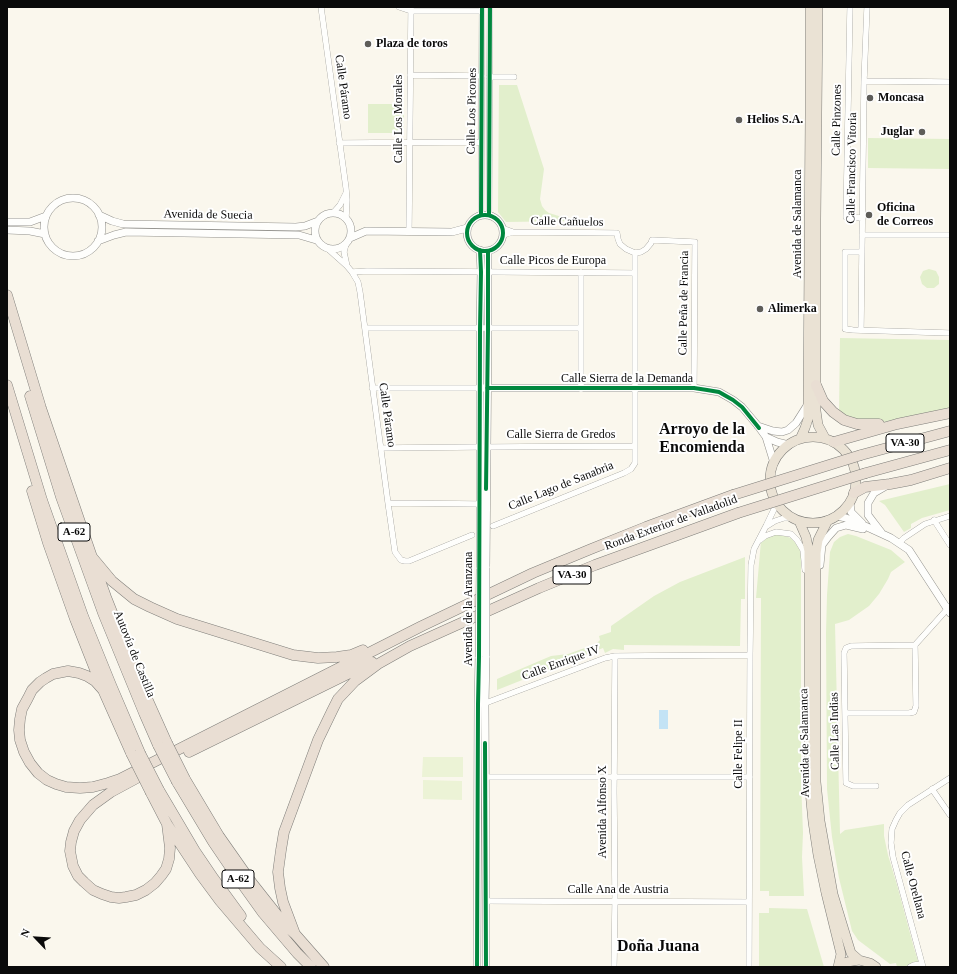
<!DOCTYPE html>
<html>
<head>
<meta charset="utf-8">
<style>
  body { margin:0 }
  #map { position:relative; width:957px; height:974px; overflow:hidden; background:#faf7ed; font-family:"Times New Roman",serif }
  canvas { display:block }
  .frame { position:absolute; inset:0; border:8px solid #0a0a0a; pointer-events:none }
  .north { position:absolute; left:16px; top:918px; width:40px; height:40px; -webkit-text-stroke:3px #fff; paint-order:stroke; rotate:295deg; font-size:11px; font-weight:700; line-height:16px; text-align:center; color:#0a0a0a }
  .north::after { content:''; display:block; margin:auto; width:14px; height:18px; background:#0a0a0a; clip-path:polygon(50% 0,100% 100%,50% 72%,0 100%) }
</style>
</head>
<body>
<div id="map">
<canvas width="957" height="974"></canvas>
<div class="frame"></div>
<div class="north">N</div>
</div>
<script>
const c = document.querySelector('canvas').getContext('2d');
c.lineJoin = 'round';
function fillPath(path, color) {
  c.fillStyle = color;
  c.fill(path, 'evenodd');
}
function shape(rows) {
  const path = new Path2D();
  for (const r of rows) {
    if (r.length === 3) {
      path.moveTo(r[0] + r[2], r[1]);
      path.arc(r[0], r[1], r[2], 0, 2 * Math.PI);
      continue;
    }
    path.moveTo(r[0], r[1]);
    for (let i = 2; i < r.length; i += 2) path.lineTo(r[i], r[i + 1]);
  }
  return path;
}
function stroke(path, color, width, dash) {
  c.strokeStyle = color;
  c.lineWidth = width;
  c.lineCap = dash ? 'butt' : 'round';
  c.setLineDash(dash || []);
  c.stroke(path);
}
function write(font, color, halo, rows, align = 'center') {
  c.font = font + ' "Times New Roman",serif';
  c.lineWidth = 4;
  c.setLineDash([]);
  c.textBaseline = 'middle';
  c.strokeStyle = halo;
  c.fillStyle = color;
  for (const [text, x, y, turn = 0] of rows) {
    c.save();
    c.translate(x, y);
    c.rotate((+turn || 0) * Math.PI / 180);
    c.textAlign = isNaN(turn) ? turn : align;
    if (halo) c.strokeText(text, 0, 0);
    c.fillText(text, 0, 0);
    c.restore();
  }
}
fillPath(shape([
  [499,85,517,85,544,169,540,199,542,206,545,210,549,213,575,221,506,222,498,212],
  [368,104,404,104,404,133,368,133],
  [868,138,950,139,950,169,868,168],
  [929,269,936,271,939,277,939,284,934,288,927,288,922,284,920,277,923,271],
  [840,338,950,340,950,411,897,421,868,423,839,414],
  [950,484,950,510,922,518,911,524,911,528,904,532,885,505,879,501],
  [778,534,791,538,800,548,801,554,801,780,803,833,802,857,804,896,769,896,769,891,760,891,761,598,756,598,761,541,772,535],
  [848,534,856,536,891,550,905,562,891,572,888,579,879,594,869,606,849,620,835,624,840,834,845,830,884,824,884,836,888,855,897,885,914,948,920,967,897,967,896,963,890,964,858,940,852,931,839,878,832,837,827,789,826,633,827,595,830,552,834,542,840,537],
  [745,557,745,599,741,599,740,646,624,645,624,650,613,649,605,653,603,648,497,690,497,679,551,656,568,654,596,644,600,640,599,636,611,632,611,626,654,596,680,582],
  [769,908,807,909,824,967,759,967,759,913,769,913]
]), '#e2efcc');
fillPath(shape([
  [423,757,463,757,463,777,422,777],
  [423,780,462,781,462,800,423,799]
]), '#ecf3d6');
fillPath(shape([
  [659,710,668,710,668,729,659,729]
]), '#c3e3f5');
const minor = shape([
  [321,7,346,188,347,200,346,218],
  [399,7,411,11,482,11],
  [850,7,846,217,862,218],
  [410,75,482,76],
  [489,77,514,77],
  [864,81,950,82],
  [339,143,481,142],
  [333,213,340,205,346,193],
  [481,215,482,7],
  [489,215,490,7],
  [502,228,513,232],
  [409,231,411,7],
  [503,235,513,232,617,233,618,239,620,244,626,249,635,253,641,252,646,249,651,243,652,240,695,242,694,388],
  [862,235,950,235],
  [346,244,344,252,347,266],
  [328,249,347,266,352,272,358,282,360,292,388,503,395,552,401,560,405,561,409,561,472,535],
  [862,252,845,252,845,329,853,330,950,333],
  [352,272,367,271,635,273],
  [365,328,581,328],
  [861,330,864,81,867,7],
  [372,388,480,388],
  [581,389,581,272],
  [487,447,635,446],
  [381,448,479,447],
  [388,503,480,504],
  [934,520,950,545],
  [493,526,624,473,631,469,635,463,635,253],
  [767,526,775,521,784,518,792,518],
  [760,540,765,536,776,532,791,534,797,540,803,550,805,570],
  [899,543,904,538,925,524,950,516],
  [483,704,605,658,615,656,750,655],
  [845,713,909,713,914,712,916,706,915,645,950,606],
  [485,777,750,777],
  [876,786,853,786,846,783,844,653,846,648,851,646,915,645],
  [932,789,950,815],
  [486,901,749,902],
  [614,967,615,901,614,792,615,656],
  [749,967,750,655,751,565,754,549,766,526,777,503],
  [910,967,914,965,922,964],
  [923,967,893,857,891,843,892,829,896,820,900,813,908,805,950,778]
]);
const tertiary = shape([
  [73,227,29],
  [333,231,18],
  [99,215,112,221,123,224,296,227,305,226,318,221],
  [485,233,18],
  [7,222,30,222,46,216],
  [7,230,30,231,45,234],
  [350,238,366,231,452,232,467,228],
  [98,241,114,235,126,232,299,235,316,240],
  [480,388,694,388,719,392,733,400,742,407,758,426,766,437,774,463],
  [758,426,773,431,782,432,788,430,796,423,808,404],
  [766,437,777,442,789,445],
  [850,502,851,512,862,523],
  [837,516,846,518,865,526,891,538,909,550,950,613],
  [881,532,874,523,868,515,868,503,874,493,886,486],
  [820,565,822,545,828,537,836,528,846,525,863,529],
  [486,568,488,329,488,251],
  [480,569,480,329,481,272,480,250],
  [477,967,478,704,479,657],
  [486,967,486,901,485,704,486,656]
]);
const trunk = shape([
  [818,7,816,219,816,411,818,425,825,438],
  [813,480,43],
  [800,439,805,428,808,419,808,404,810,115,810,7],
  [828,520,818,540,816,553,816,782,820,821,833,894,851,953,859,960],
  [799,521,806,537,809,551,809,781,813,822,818,855,826,893,841,954,838,967],
  [839,967,847,962,859,960,870,963,876,967]
]);
const motorway = shape([
  [7,295,41,408,92,557,112,581,134,599,150,607,177,619,293,655,318,658,337,657,351,655,363,650],
  [7,385,42,500,83,616,111,685,140,753],
  [816,385,823,401,833,412,844,420,857,424,879,424],
  [30,396,61,497,103,613,144,713,158,745],
  [834,442,897,424,950,413],
  [861,455,950,431],
  [866,473,950,450],
  [32,491,48,543,75,619,103,690,131,753],
  [854,493,865,487,890,484,911,480,950,468],
  [94,564,106,597,141,685,167,743],
  [103,690,95,681,87,676,79,673,68,671,53,674,46,678,40,682,32,690,28,698,22,709,20,719,19,730,20,740,24,752,30,763,38,773,47,780,56,784,66,787,80,788,93,787,108,783,120,779,422,626,533,573,591,549,646,527,733,495],
  [189,752,372,662],
  [137,778,111,792,93,805,80,820,74,831,71,842,70,851,73,866,78,876,84,882,93,890,102,894,111,897,119,898,126,897,136,895,146,890,155,883,161,876,166,869,169,859,170,848,167,824],
  [185,779,219,836,252,883,286,926,295,934,324,967],
  [177,782,213,842,230,867,263,913,297,953,311,967],
  [159,790,195,851,214,879,241,916],
  [151,793,167,824,200,874,220,901,260,948,281,967],
  [295,934,283,902,280,888,278,872,281,850,284,832,318,740,332,711,338,699,355,681,378,664,410,646,539,588,595,565,738,513]
]);
stroke(minor, '#92918c', 6);
stroke(tertiary, '#92918c', 8);
stroke(trunk, '#7f7e7a', 10);
stroke(motorway, '#7f7e7a', 11);
stroke(minor, '#fefefc', 5.5);
stroke(tertiary, '#fefefc', 7);
stroke(trunk, '#eae2d4', 9);
stroke(motorway, '#e9ded3', 10);
const tertiaryBridge = shape([
  [486,656,486,568],
  [479,657,480,569]
]);
const motorwayBridge = shape([
  [733,495,861,455],
  [738,513,866,473],
  [167,743,185,779],
  [158,745,177,782],
  [131,753,151,793],
  [140,753,159,790]
]);
stroke(tertiaryBridge, '#92918c', 8, []);
stroke(motorwayBridge, '#7f7e7a', 11, []);
stroke(tertiaryBridge, '#fefefc', 7);
stroke(motorwayBridge, '#e9ded3', 10);
stroke(shape([
  [481,215,482,7],
  [489,215,490,7],
  [485,233,18],
  [487,388,694,388,707,390,719,392,733,400,742,407,759,428],
  [486,489,488,329,488,251],
  [485,743,486,967],
  [477,967,478,704,479,657,480,329,481,272,480,250]
]), '#00873e', 4);
for (const [x, y, r, color] of [
  [368,44,4,"#5e5d59"],
  [870,98,4,"#5e5d59"],
  [739,120,4,"#5e5d59"],
  [922,132,4,"#5e5d59"],
  [869,215,4,"#5e5d59"],
  [760,309,4,"#5e5d59"]
]) {
  const dot = new Path2D();
  dot.arc(x, y, r, 0, 2 * Math.PI);
  c.fillStyle = color;
  c.fill(dot);
  stroke(dot, '#fff', 1.5);
}
for (const [x, y, w] of [
  [905,443,38],
  [74,532,32],
  [572,575,38],
  [238,879,32]
]) {
  const box = new Path2D();
  box.roundRect(x - w / 2, y - 9, w, 18, 3);
  c.fillStyle = '#fff';
  c.fill(box);
  stroke(box, '#0a0a0a', 1);
}
write('bold 11px', '#0a0a0a', null, [
  ["VA-30",905,443],
  ["A-62",74,532],
  ["VA-30",572,575],
  ["A-62",238,879]
]);
write('bold 12px', '#0a0a0a', '#fff', [
  ["Plaza de toros",376,44],
  ["Moncasa",878,98],
  ["Helios S.A.",747,120],
  ["Juglar",914,132,"right"],
  ["Oficina",877,208],
  ["de Correos",877,222],
  ["Alimerka",768,309]
], 'left');
write('12px', '#0a0a0a', '#fff', [
  ["Calle Páramo",343,87,82],
  ["Calle Los Picones",472,111,-89],
  ["Calle Los Morales",399,119,-90],
  ["Calle Pinzones",837,120,-89],
  ["Calle Francisco Vitoria",852,168,-89],
  ["Avenida de Suecia",208,215,1],
  ["Calle Cañuelos",567,222,1],
  ["Avenida de Salamanca",798,224,-90],
  ["Calle Picos de Europa",553,261],
  ["Calle Peña de Francia",684,303,-89],
  ["Calle Sierra de la Demanda",627,379],
  ["Calle Páramo",387,415,82],
  ["Calle Sierra de Gredos",561,435],
  ["Calle Lago de Sanabria",561,486,-22],
  ["Ronda Exterior de Valladolid",671,523,-20],
  ["Avenida de la Aranzana",469,609,-90],
  ["Autovía de Castilla",134,654,68],
  ["Calle Enrique IV",561,663,-20],
  ["Calle Las Indias",835,731,-91],
  ["Avenida de Salamanca",805,743,-91],
  ["Calle Felipe II",739,754,-90],
  ["Avenida Alfonso X",603,812,-90],
  ["Calle Orellana",913,885,75],
  ["Calle Ana de Austria",618,890]
]);
write('bold 16px', '#0a0a0a', '#fff', [
  ["Arroyo de la",702,430],
  ["Encomienda",702,448],
  ["Doña Juana",658,947]
]);
</script>
</body>
</html>
